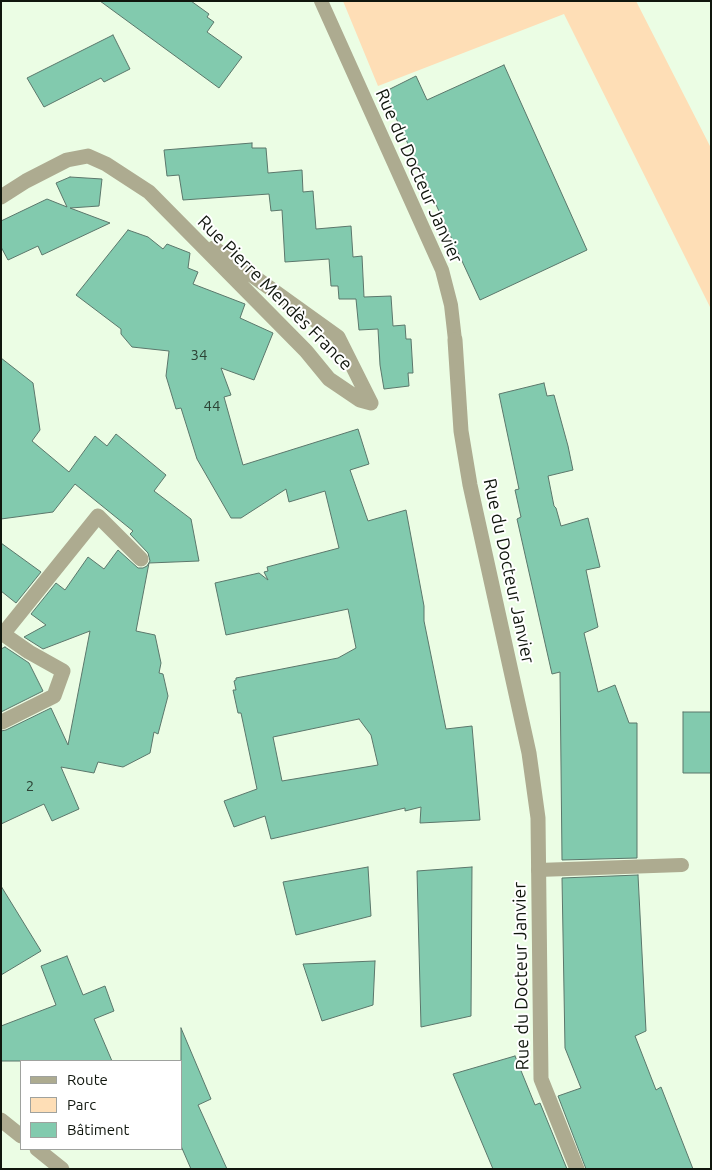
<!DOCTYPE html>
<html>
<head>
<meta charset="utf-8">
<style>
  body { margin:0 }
  #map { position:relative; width:712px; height:1170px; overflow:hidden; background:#ebfde4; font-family:Ubuntu,sans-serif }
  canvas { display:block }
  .frame { position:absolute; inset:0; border:2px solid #10160d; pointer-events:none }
  .legend { position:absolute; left:20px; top:1060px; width:162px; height:90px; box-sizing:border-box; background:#fff; border:1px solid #9fa29e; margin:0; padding:6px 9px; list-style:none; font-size:15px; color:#10160d }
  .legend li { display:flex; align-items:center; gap:10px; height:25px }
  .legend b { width:25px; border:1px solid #9fa29e }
</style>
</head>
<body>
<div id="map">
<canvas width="712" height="1170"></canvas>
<div class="frame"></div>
<ul class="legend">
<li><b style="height:6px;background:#adab90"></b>Route</li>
<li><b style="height:14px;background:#fedeb6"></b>Parc</li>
<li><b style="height:14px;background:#82caae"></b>Bâtiment</li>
</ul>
</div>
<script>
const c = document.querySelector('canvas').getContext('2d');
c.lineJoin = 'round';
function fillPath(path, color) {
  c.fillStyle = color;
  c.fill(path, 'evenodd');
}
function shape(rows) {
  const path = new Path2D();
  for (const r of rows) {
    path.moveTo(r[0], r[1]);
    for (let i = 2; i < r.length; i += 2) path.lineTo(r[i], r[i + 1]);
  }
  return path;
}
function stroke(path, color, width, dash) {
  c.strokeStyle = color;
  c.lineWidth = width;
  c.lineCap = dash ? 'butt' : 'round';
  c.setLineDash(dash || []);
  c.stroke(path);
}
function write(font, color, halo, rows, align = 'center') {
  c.font = font + ' Ubuntu,sans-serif';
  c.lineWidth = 4;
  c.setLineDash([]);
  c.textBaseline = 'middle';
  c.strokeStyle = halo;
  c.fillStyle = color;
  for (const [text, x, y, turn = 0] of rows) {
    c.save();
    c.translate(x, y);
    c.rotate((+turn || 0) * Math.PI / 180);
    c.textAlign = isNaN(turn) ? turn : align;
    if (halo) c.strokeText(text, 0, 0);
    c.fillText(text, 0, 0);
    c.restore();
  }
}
fillPath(shape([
  [343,1,636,1,711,148,711,309,564,14,378,86]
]), '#fedeb6');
const building = shape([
  [100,1,191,1,209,14,207,17,214,22,207,32,242,57,219,88,100,1],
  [113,35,130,69,104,82,101,78,44,107,27,78,113,35],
  [504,65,587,250,480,300,384,92,416,76,427,100,504,65],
  [252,143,252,148,266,148,268,173,302,170,303,192,313,191,316,229,351,226,353,257,362,256,364,297,391,296,393,326,405,325,406,339,411,339,413,373,408,373,409,386,384,389,380,365,378,329,359,330,356,299,339,299,338,286,331,286,329,259,285,262,282,210,271,211,269,194,183,200,179,175,167,176,164,150,252,143],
  [70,177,102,179,99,206,70,208,110,223,42,255,38,246,8,260,1,247,1,221,47,199,67,207,56,183,70,177],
  [128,230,148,237,163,249,167,244,190,253,188,268,198,272,193,284,245,304,240,318,273,333,254,380,221,368,231,395,224,397,243,465,358,429,369,464,350,470,368,521,406,510,424,606,424,621,446,729,472,726,480,820,420,823,421,807,405,811,405,808,271,839,265,816,234,827,224,801,257,789,241,713,238,713,233,690,236,690,234,681,236,680,236,678,338,658,356,648,348,609,226,635,215,583,259,573,268,580,264,572,268,571,267,567,339,548,325,491,289,502,286,489,241,518,231,518,197,459,181,408,176,409,166,376,169,351,132,347,121,334,121,329,76,295,128,230],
  [359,719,371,735,378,765,282,781,273,737,359,719],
  [1,358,33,383,40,430,32,441,69,472,95,436,107,446,116,434,166,475,154,491,191,519,199,561,149,563,136,631,155,635,161,663,159,673,163,674,168,696,158,734,154,732,150,753,123,767,98,762,94,773,61,767,79,809,52,821,44,804,1,824,1,731,6,730,51,708,68,745,90,631,43,649,24,637,46,625,31,614,56,583,65,590,88,557,104,569,118,550,138,568,143,568,147,566,150,561,148,553,130,534,133,531,75,484,53,512,1,519,1,358],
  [544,383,547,396,554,395,568,446,573,470,548,476,554,506,556,508,561,526,588,518,600,567,586,570,598,627,584,633,598,692,615,685,629,723,637,723,637,858,562,860,560,672,552,674,517,519,521,517,515,490,519,489,499,394,544,383],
  [1,543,41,572,16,603,1,591,1,543],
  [5,647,29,663,43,691,1,712,1,649,5,647],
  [683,712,711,712,711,773,683,773,683,712],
  [368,867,371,916,296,935,283,882,368,867],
  [472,867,471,1016,421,1027,417,871,472,867],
  [638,875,646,1031,635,1036,656,1090,661,1087,693,1169,586,1169,558,1096,581,1088,565,1048,562,878,638,875],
  [1,886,41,951,1,975,1,886],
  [67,956,83,995,105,986,114,1011,94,1019,112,1061,1,1061,1,1026,56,1005,41,966,67,956],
  [375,961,373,1005,322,1021,303,964,375,961],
  [181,1028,211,1099,198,1105,227,1169,191,1169,181,1146,181,1028],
  [515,1056,535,1105,540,1103,567,1169,493,1169,453,1074,515,1056]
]);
fillPath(building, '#82caae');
stroke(building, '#5b776b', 1);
stroke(shape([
  [321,1,442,270,451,305,455,340],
  [538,870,682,865]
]), '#adab90', 14);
stroke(shape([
  [1,197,26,181,67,160,88,156,106,164,149,192,306,351,329,379,360,400,371,403],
  [214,248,338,337,371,403],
  [455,340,461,431,470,485,529,753,538,818,541,1079,577,1169],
  [1,632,3,634,98,516,141,559],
  [2,722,54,696,63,671,29,652,3,634],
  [1,1120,21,1136],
  [37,1149,62,1169]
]), '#adab90', 15);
write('15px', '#2c4335', null, [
  ["34",199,355],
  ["44",212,406],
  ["2",30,786]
]);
write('18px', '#10160d', '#fff', [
  ["Rue du Docteur Janvier",419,176,66],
  ["Rue Pierre Mendès France",275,293,45],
  ["Rue du Docteur Janvier",509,571,78],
  ["Rue du Docteur Janvier",521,976,-91]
]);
</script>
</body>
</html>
